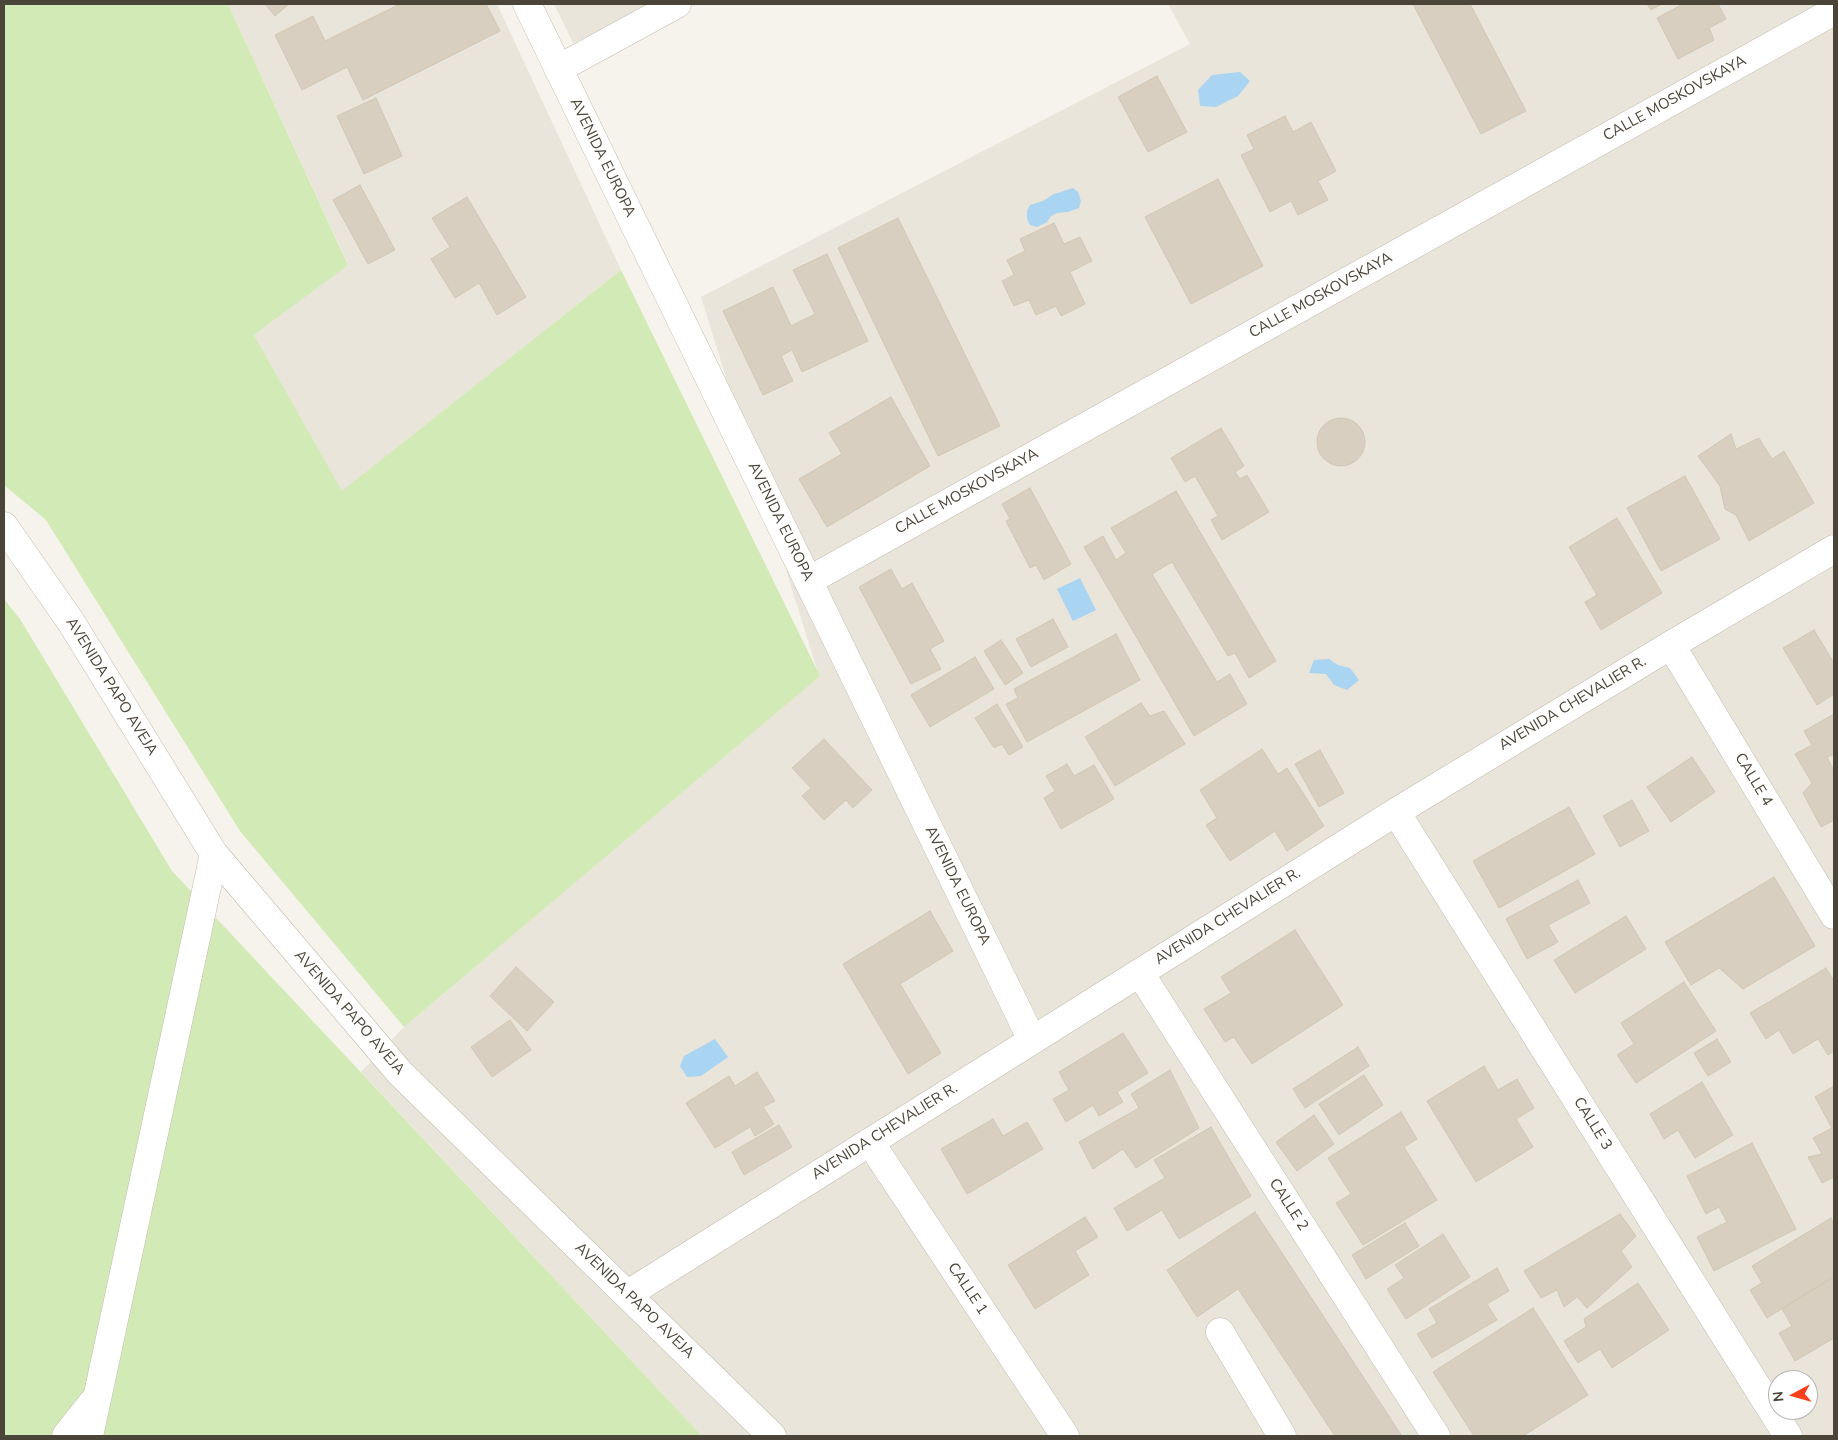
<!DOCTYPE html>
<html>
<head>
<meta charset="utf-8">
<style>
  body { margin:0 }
  #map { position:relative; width:1838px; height:1440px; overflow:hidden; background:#f6f3ec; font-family:"Nunito Sans",sans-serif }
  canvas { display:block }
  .frame { position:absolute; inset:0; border:5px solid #4b4439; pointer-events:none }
  .north { position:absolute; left:1768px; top:1370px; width:50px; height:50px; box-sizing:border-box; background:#fff; border:1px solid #b7b4b0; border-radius:50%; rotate:264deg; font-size:14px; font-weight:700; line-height:20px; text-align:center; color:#4b4439 }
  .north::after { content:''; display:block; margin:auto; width:18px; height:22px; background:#fc3f1d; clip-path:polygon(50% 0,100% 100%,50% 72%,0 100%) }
</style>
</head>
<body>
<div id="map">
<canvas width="1838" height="1440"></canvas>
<div class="frame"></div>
<div class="north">N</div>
</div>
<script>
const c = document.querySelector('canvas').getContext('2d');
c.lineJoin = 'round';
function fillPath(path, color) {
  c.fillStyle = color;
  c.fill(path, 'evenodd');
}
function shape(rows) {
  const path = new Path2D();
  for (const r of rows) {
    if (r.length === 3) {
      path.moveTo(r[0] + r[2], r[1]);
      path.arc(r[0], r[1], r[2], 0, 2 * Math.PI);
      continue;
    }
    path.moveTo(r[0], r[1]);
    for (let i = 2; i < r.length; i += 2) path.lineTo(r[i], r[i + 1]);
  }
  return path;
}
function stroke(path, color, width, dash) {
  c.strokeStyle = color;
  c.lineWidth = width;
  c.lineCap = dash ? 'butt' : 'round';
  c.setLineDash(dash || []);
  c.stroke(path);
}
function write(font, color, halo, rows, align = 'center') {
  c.font = font + ' "Nunito Sans",sans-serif';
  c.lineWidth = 4.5;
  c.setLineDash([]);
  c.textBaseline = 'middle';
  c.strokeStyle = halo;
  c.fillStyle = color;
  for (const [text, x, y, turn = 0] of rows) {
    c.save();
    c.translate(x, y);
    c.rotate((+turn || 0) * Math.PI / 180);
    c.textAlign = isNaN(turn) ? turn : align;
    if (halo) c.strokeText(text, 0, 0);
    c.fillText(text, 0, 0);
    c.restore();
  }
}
fillPath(shape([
  [228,4,497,4,621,270,342,492,254,335,348,264],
  [554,4,661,4,573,43],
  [1168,4,1834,4,1834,1436,702,1436,361,1072,404,1027,819,676,701,297,1190,44],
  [1778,1380,1808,1380,1808,1410,1778,1410]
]), '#eae5da');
fillPath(shape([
  [4,4,228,4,348,265,254,335,342,491,621,270,820,676,404,1027,240,831,46,520,4,485],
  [4,599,20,619,172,871,702,1436,4,1436]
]), '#d2eab5');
fillPath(shape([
  [1240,72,1250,81,1238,96,1216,107,1200,106,1198,90,1212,75],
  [1073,188,1078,192,1081,201,1079,208,1068,212,1057,213,1051,216,1047,222,1037,227,1030,225,1027,219,1027,211,1030,205,1043,201,1054,194],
  [1080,578,1096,610,1073,621,1057,589],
  [1329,659,1338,665,1350,668,1359,680,1347,690,1334,685,1326,674,1309,673,1314,660],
  [715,1039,728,1057,701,1076,687,1077,680,1066,684,1056]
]), '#a9d4f2');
const building = shape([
  [265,4,289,4,275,16,265,4],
  [400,4,486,4,500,31,363,100,347,67,302,90,275,35,313,16,325,41,400,4],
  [1413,4,1470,4,1526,111,1481,134,1413,4],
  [1647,4,1662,4,1651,10,1647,4],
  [1683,4,1718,4,1726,19,1709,28,1714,40,1678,59,1657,18,1683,4],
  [1157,76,1187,132,1148,152,1118,97,1157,76],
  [376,98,402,156,364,174,337,116,376,98],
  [1285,116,1293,132,1311,122,1336,171,1318,181,1328,200,1298,215,1291,201,1270,212,1241,155,1254,149,1247,135,1285,116],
  [1218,179,1263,266,1191,304,1145,217,1218,179],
  [360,185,395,250,368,264,333,200,360,185],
  [467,197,526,297,497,315,479,283,455,298,431,259,450,247,432,218,467,197],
  [898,218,1000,426,938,456,838,248,898,218],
  [1054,223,1064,244,1080,237,1092,261,1070,272,1085,304,1061,316,1056,306,1036,315,1029,300,1014,306,1002,281,1014,275,1007,260,1025,251,1020,239,1054,223],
  [827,254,868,341,802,372,792,350,781,356,793,381,763,395,723,311,773,287,791,326,815,314,793,270,827,254],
  [891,397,930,466,827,527,799,479,842,454,829,433,891,397],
  [1341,442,24],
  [1221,428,1244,466,1235,472,1240,479,1247,475,1269,512,1222,540,1211,520,1218,516,1195,476,1185,482,1171,458,1221,428],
  [1731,434,1736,449,1759,438,1772,459,1784,451,1814,503,1749,541,1736,515,1725,509,1720,486,1698,456,1731,434],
  [1685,476,1720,539,1661,571,1627,508,1685,476],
  [1030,488,1071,564,1044,580,1036,565,1030,568,1006,521,1010,519,1002,504,1030,488],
  [1176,491,1276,661,1249,678,1235,653,1228,656,1172,562,1152,574,1217,682,1230,674,1247,704,1194,736,1084,547,1103,536,1116,560,1126,553,1111,528,1176,491],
  [1617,518,1662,593,1601,630,1585,602,1597,595,1569,547,1617,518],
  [891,569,902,589,912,583,944,641,930,649,941,669,911,684,859,587,891,569],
  [1053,619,1068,647,1031,667,1016,639,1053,619],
  [1814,630,1834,663,1834,694,1817,705,1783,648,1814,630],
  [1116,634,1140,680,1027,742,1006,704,1018,698,1014,689,1116,634],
  [1001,640,1023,673,1005,685,984,651,1001,640],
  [975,657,994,689,930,727,911,695,975,657],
  [1141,703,1150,716,1164,711,1185,744,1115,786,1085,737,1141,703],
  [997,704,1023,747,1009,755,1002,744,994,748,975,718,997,704],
  [1834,714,1834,754,1827,757,1834,771,1834,820,1821,827,1803,793,1812,783,1795,754,1812,745,1804,731,1834,714],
  [824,739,872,790,853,808,846,800,824,820,802,796,811,788,792,768,824,739],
  [1262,749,1278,774,1287,768,1324,826,1287,851,1275,831,1230,861,1206,825,1217,818,1200,790,1262,749],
  [1320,750,1344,793,1319,807,1295,764,1320,750],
  [1692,757,1715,792,1671,822,1647,787,1692,757],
  [1067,764,1074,776,1094,765,1114,799,1061,829,1044,798,1055,791,1046,776,1067,764],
  [1632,800,1649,831,1620,847,1603,816,1632,800],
  [1569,807,1595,854,1499,908,1473,861,1569,807],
  [1774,877,1815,946,1743,989,1719,968,1691,985,1665,942,1774,877],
  [1578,880,1590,903,1548,925,1558,942,1527,959,1506,919,1578,880],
  [930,911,953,951,900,984,941,1053,908,1074,843,964,930,911],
  [1626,916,1646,949,1575,993,1554,960,1626,916],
  [1295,930,1343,1005,1252,1064,1234,1037,1225,1042,1204,1009,1231,993,1221,977,1295,930],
  [516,967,554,1002,527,1031,490,996,516,967],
  [1826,968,1834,981,1834,1051,1828,1055,1818,1039,1793,1054,1779,1030,1766,1039,1750,1013,1826,968],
  [1684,982,1716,1031,1636,1083,1617,1055,1634,1044,1621,1023,1684,982],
  [510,1020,531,1050,492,1077,471,1047,510,1020],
  [1123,1033,1148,1073,1117,1092,1123,1102,1099,1116,1093,1105,1066,1122,1053,1099,1069,1090,1059,1072,1123,1033],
  [1717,1039,1731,1062,1708,1076,1694,1053,1717,1039],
  [1358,1047,1369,1066,1305,1108,1293,1089,1358,1047],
  [1484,1066,1498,1090,1517,1079,1534,1108,1516,1119,1533,1147,1476,1182,1427,1101,1484,1066],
  [1170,1070,1199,1128,1136,1168,1123,1149,1093,1169,1079,1142,1139,1108,1131,1094,1170,1070],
  [757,1072,775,1101,763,1107,774,1124,755,1136,750,1127,715,1148,686,1103,729,1076,735,1086,757,1072],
  [1364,1075,1383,1105,1339,1135,1319,1104,1364,1075],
  [1702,1082,1733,1135,1695,1158,1678,1130,1664,1139,1650,1114,1702,1082],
  [1834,1086,1834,1177,1822,1183,1808,1157,1822,1154,1813,1138,1832,1128,1815,1097,1834,1086],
  [1401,1112,1417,1139,1404,1147,1437,1200,1363,1245,1336,1203,1351,1194,1328,1158,1401,1112],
  [1314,1115,1334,1144,1297,1171,1276,1142,1314,1115],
  [993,1119,1003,1136,1027,1122,1043,1149,967,1194,941,1149,993,1119],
  [779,1125,792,1147,744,1175,732,1152,779,1125],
  [1211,1127,1251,1196,1179,1239,1162,1210,1127,1231,1114,1208,1165,1178,1154,1160,1211,1127],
  [1752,1143,1796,1229,1714,1271,1697,1237,1727,1222,1719,1207,1706,1214,1687,1176,1752,1143],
  [1255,1212,1402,1436,1335,1436,1238,1289,1197,1317,1167,1270,1255,1212],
  [1620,1214,1636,1236,1621,1251,1632,1267,1587,1308,1577,1297,1564,1307,1557,1290,1541,1298,1524,1271,1620,1214],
  [1085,1217,1098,1237,1075,1251,1089,1275,1035,1309,1008,1265,1085,1217],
  [1831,1218,1834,1224,1834,1276,1767,1318,1750,1290,1762,1283,1752,1266,1831,1218],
  [1405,1223,1419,1246,1366,1279,1352,1255,1405,1223],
  [1443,1234,1470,1277,1406,1319,1387,1289,1404,1278,1395,1265,1443,1234],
  [1497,1268,1509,1291,1487,1304,1497,1320,1432,1358,1417,1334,1437,1323,1429,1309,1497,1268],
  [1834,1277,1834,1338,1795,1361,1779,1333,1792,1326,1782,1309,1834,1277],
  [1638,1283,1669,1330,1612,1368,1600,1349,1578,1363,1564,1341,1586,1327,1584,1319,1638,1283],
  [1533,1308,1588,1395,1523,1436,1474,1436,1433,1372,1533,1308]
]);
fillPath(building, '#d8cfc1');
stroke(building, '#d3c7b4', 1);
const minor = shape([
  [527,4,1032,1040],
  [558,69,677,4],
  [4,526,71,622,214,854,400,1073,772,1436],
  [808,581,1834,11],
  [1671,645,1834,915],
  [1396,812,1788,1436],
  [1140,973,1436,1436],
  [870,1142,1065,1436],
  [628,1294,1396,812,1671,645,1834,549],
  [1220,1332,1282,1436],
  [66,1436,93,1402],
  [89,1436,214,854]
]);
stroke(minor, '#c2bbae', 29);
stroke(minor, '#fff', 28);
write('15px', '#4b4439', '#fff', [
  ["CALLE MOSKOVSKAYA",1675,99,-29],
  ["AVENIDA EUROPA",602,158,64],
  ["CALLE MOSKOVSKAYA",1321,296,-29],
  ["CALLE MOSKOVSKAYA",967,492,-29],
  ["AVENIDA EUROPA",780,522,64],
  ["AVENIDA PAPO AVEJA",111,687,58],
  ["AVENIDA CHEVALIER R.",1573,704,-31],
  ["CALLE 4",1753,780,59],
  ["AVENIDA EUROPA",957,886,64],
  ["AVENIDA CHEVALIER R.",1228,917,-32],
  ["AVENIDA PAPO AVEJA",349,1013,49],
  ["CALLE 3",1592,1124,58],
  ["AVENIDA CHEVALIER R.",885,1132,-32],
  ["CALLE 2",1288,1205,57],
  ["CALLE 1",967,1289,56],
  ["AVENIDA PAPO AVEJA",634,1301,44]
]);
</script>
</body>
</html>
